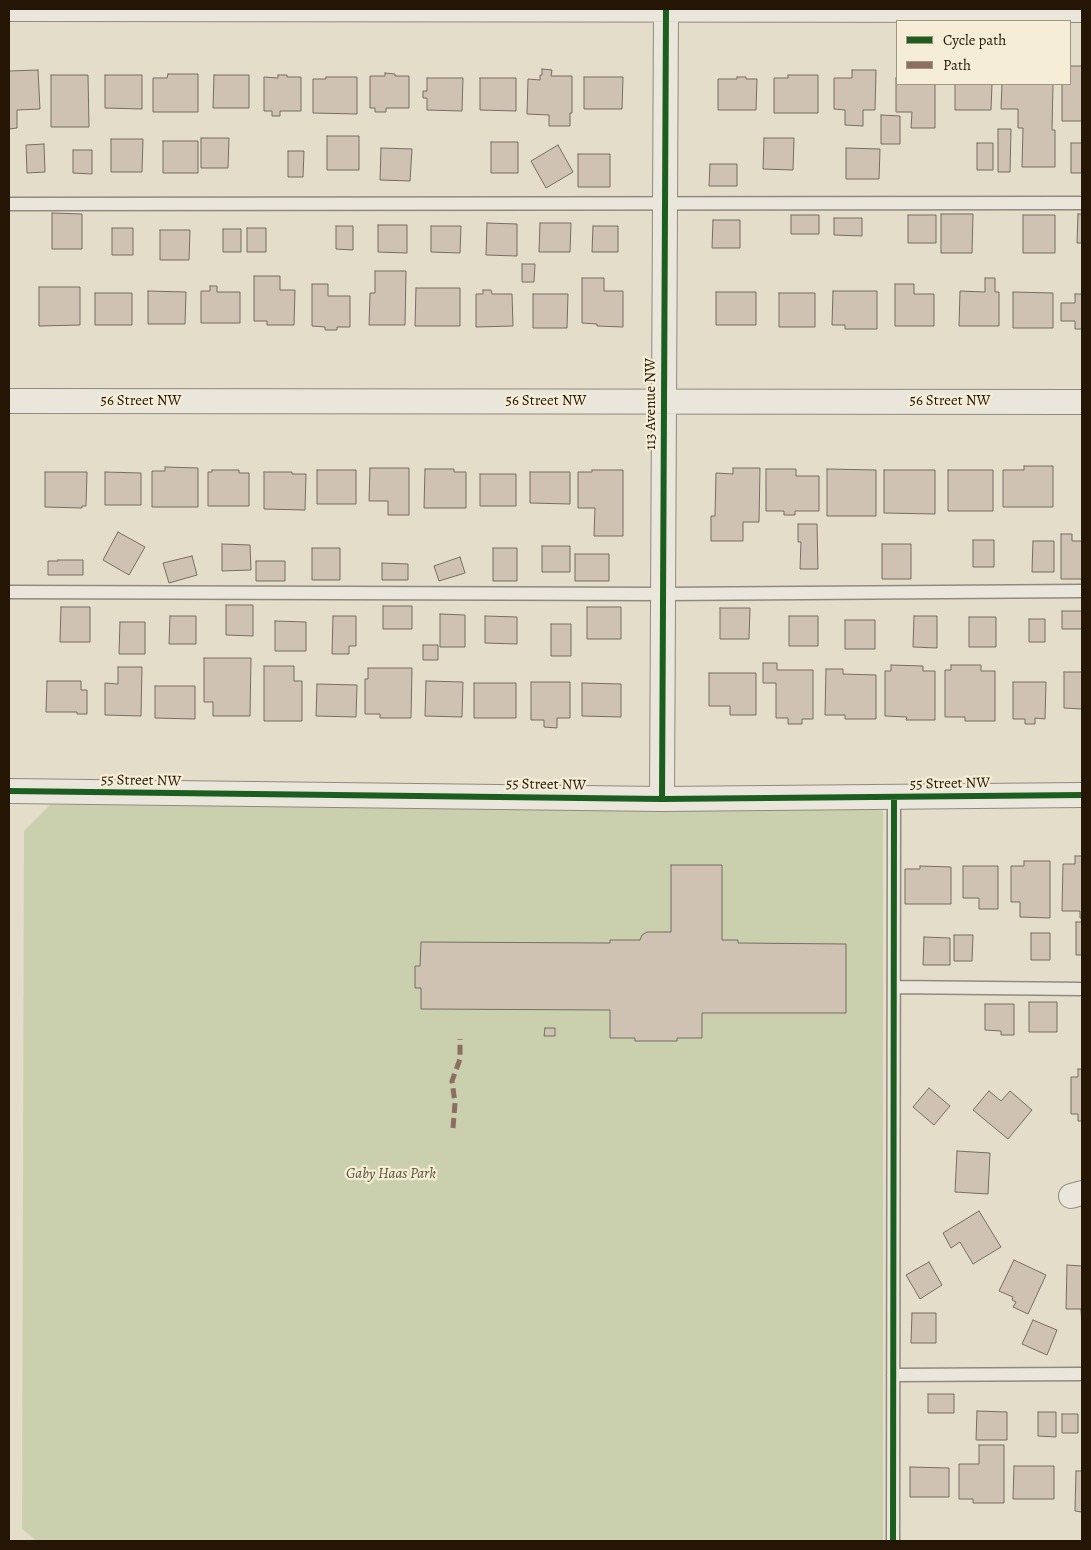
<!DOCTYPE html>
<html>
<head>
<meta charset="utf-8">
<style>
  body { margin:0 }
  #map { position:relative; width:1091px; height:1550px; overflow:hidden; background:#e4ddca; font-family:Alegreya,serif }
  canvas { display:block }
  .frame { position:absolute; inset:0; border:10px solid #241504; pointer-events:none }
  .legend { position:absolute; left:896px; top:20px; width:175px; height:65px; box-sizing:border-box; background:#f5edd5; border:1px solid #a19781; margin:0; padding:6px 9px; list-style:none; font-size:15px; color:#241504 }
  .legend li { display:flex; align-items:center; gap:10px; height:25px }
  .legend b { width:25px; border:1px solid #a19781 }
</style>
</head>
<body>
<div id="map">
<canvas width="1091" height="1550"></canvas>
<div class="frame"></div>
<ul class="legend">
<li><b style="height:6px;background:#1b5e20"></b>Cycle path</li>
<li><b style="height:6px;background:#8d6e63"></b>Path</li>
</ul>
</div>
<script>
const c = document.querySelector('canvas').getContext('2d');
c.lineJoin = 'round';
function fillPath(path, color) {
  c.fillStyle = color;
  c.fill(path, 'evenodd');
}
function shape(rows) {
  const path = new Path2D();
  for (const r of rows) {
    path.moveTo(r[0], r[1]);
    for (let i = 2; i < r.length; i += 2) path.lineTo(r[i], r[i + 1]);
  }
  return path;
}
function stroke(path, color, width, dash) {
  c.strokeStyle = color;
  c.lineWidth = width;
  c.lineCap = dash ? 'butt' : 'round';
  c.setLineDash(dash || []);
  c.stroke(path);
}
function write(font, color, halo, rows, align = 'center') {
  c.font = font + ' Alegreya,serif';
  c.lineWidth = 4.5;
  c.setLineDash([]);
  c.textBaseline = 'middle';
  c.strokeStyle = halo;
  c.fillStyle = color;
  for (const [text, x, y, turn = 0] of rows) {
    c.save();
    c.translate(x, y);
    c.rotate((+turn || 0) * Math.PI / 180);
    c.textAlign = isNaN(turn) ? turn : align;
    if (halo) c.strokeText(text, 0, 0);
    c.fillText(text, 0, 0);
    c.restore();
  }
}
fillPath(shape([
  [50,805,883,808,883,1541,37,1541,22,1529,24,831]
]), '#cad0ad');
const building = shape([
  [1070,66,1082,66,1082,121,1062,121,1062,84,1070,84,1070,66],
  [542,69,552,70,551,76,572,76,572,113,570,113,570,126,549,126,549,115,527,114,528,79,540,80,540,75,542,75,542,69],
  [38,70,40,109,17,110,17,128,9,129,9,71,38,70],
  [852,70,876,70,875,110,863,110,863,126,845,125,845,110,834,109,834,78,852,78,852,70],
  [385,73,395,74,395,76,409,76,409,108,386,108,386,112,375,112,375,108,370,108,370,76,385,76,385,73],
  [168,74,198,74,198,112,153,112,153,78,167,78,168,74],
  [51,75,88,75,89,127,51,127,51,75],
  [105,75,142,75,142,109,105,108,105,75],
  [214,75,249,75,249,108,213,108,214,75],
  [278,75,287,75,287,77,301,77,301,111,280,111,280,116,272,116,272,111,264,111,264,77,278,78,278,75],
  [788,75,818,75,818,113,774,113,774,78,788,78,788,75],
  [326,77,357,77,357,114,313,113,313,79,326,79,326,77],
  [584,77,623,77,622,109,584,109,584,77],
  [737,77,746,77,746,79,757,79,756,110,718,110,718,79,737,79,737,77],
  [427,78,463,78,462,111,427,110,427,98,423,98,423,91,427,91,427,78],
  [480,78,516,78,516,111,480,110,480,78],
  [896,78,897,84,935,84,935,128,911,128,912,112,896,112,896,78],
  [955,84,992,84,991,110,955,110,955,84],
  [1002,84,1053,84,1052,130,1055,130,1055,167,1022,167,1023,128,1018,128,1018,109,1001,109,1002,84],
  [881,115,900,116,900,144,881,144,881,115],
  [998,129,1011,129,1010,172,998,172,998,129],
  [327,136,359,136,359,170,327,170,327,136],
  [201,138,229,138,228,168,201,168,201,138],
  [764,138,794,138,793,170,763,169,764,138],
  [111,139,143,139,142,172,111,172,111,139],
  [163,141,198,141,198,173,163,173,163,141],
  [491,142,518,142,518,173,491,173,491,142],
  [977,143,993,143,993,170,977,170,977,143],
  [1071,143,1082,143,1082,173,1071,173,1071,143],
  [44,144,45,172,27,173,26,145,44,144],
  [558,145,573,172,546,188,531,161,558,145],
  [381,148,412,149,410,181,380,180,381,148],
  [846,148,880,149,879,179,846,179,846,148],
  [73,150,92,150,92,174,73,173,73,150],
  [288,151,304,151,303,177,288,177,288,151],
  [578,154,610,154,610,187,578,187,578,154],
  [710,164,737,164,737,186,709,186,710,164],
  [52,213,82,214,82,249,52,249,52,213],
  [941,214,973,214,972,253,941,253,941,214],
  [1078,214,1082,214,1082,243,1077,243,1078,214],
  [791,215,819,215,819,234,791,234,791,215],
  [908,215,936,215,936,243,908,243,908,215],
  [1023,215,1055,215,1055,253,1023,253,1023,215],
  [834,218,862,218,862,236,834,235,834,218],
  [713,220,740,220,740,248,712,248,713,220],
  [487,223,517,224,517,256,486,255,487,223],
  [540,223,571,223,570,252,539,252,540,223],
  [378,225,407,225,407,253,378,252,378,225],
  [336,226,353,226,353,250,336,249,336,226],
  [431,226,461,226,460,253,431,252,431,226],
  [593,226,618,226,618,252,592,252,593,226],
  [112,228,133,228,133,255,112,255,112,228],
  [247,228,266,228,266,252,247,252,247,228],
  [223,229,241,229,241,252,223,252,223,229],
  [160,230,190,230,189,260,160,260,160,230],
  [522,264,535,264,534,282,522,282,522,264],
  [375,271,406,271,405,325,369,325,370,293,375,293,375,271],
  [254,276,280,276,280,290,295,290,294,325,267,325,267,321,254,321,254,276],
  [582,278,604,278,604,291,623,291,623,327,597,326,597,324,582,323,582,278],
  [985,278,995,278,995,292,999,292,999,326,959,326,960,291,985,292,985,278],
  [312,284,328,284,328,296,350,296,350,327,337,327,337,330,325,330,325,327,312,326,312,284],
  [895,284,914,284,914,294,934,294,934,326,895,326,895,284],
  [210,286,217,286,217,292,240,292,240,323,201,323,201,291,210,291,210,286],
  [39,287,80,287,80,325,39,326,39,287],
  [416,288,460,288,460,326,415,326,416,288],
  [483,290,491,290,492,294,512,294,513,326,476,327,476,294,483,294,483,290],
  [148,291,186,292,185,324,148,324,148,291],
  [833,291,877,291,877,329,845,329,845,325,832,325,833,291],
  [716,292,756,292,756,325,716,325,716,292],
  [1013,292,1053,293,1053,328,1013,328,1013,292],
  [95,293,132,293,132,325,95,325,95,293],
  [779,293,815,293,815,327,779,327,779,293],
  [533,294,568,294,567,328,533,328,533,294],
  [1075,294,1082,294,1082,329,1075,329,1075,321,1061,321,1061,303,1075,303,1075,294],
  [1024,466,1053,466,1053,507,1003,507,1003,470,1024,470,1024,466],
  [165,467,198,468,198,507,152,507,152,471,165,471,165,467],
  [370,468,409,468,409,515,388,515,388,501,369,501,370,468],
  [733,468,760,468,759,522,743,522,743,541,711,541,711,516,715,516,716,473,733,474,733,468],
  [425,469,454,469,454,472,466,472,466,508,424,508,425,469],
  [766,469,796,469,796,476,819,476,819,511,795,511,795,515,784,515,784,511,766,511,766,469],
  [827,469,876,470,876,516,827,516,827,469],
  [212,470,239,470,239,473,249,473,249,506,208,506,208,472,212,472,212,470],
  [317,470,356,470,356,504,317,504,317,470],
  [592,470,623,470,623,536,594,536,595,508,578,508,578,472,592,472,592,470],
  [884,470,935,470,935,514,884,513,884,470],
  [948,470,993,470,993,511,948,511,948,470],
  [45,472,87,472,86,506,82,506,82,508,45,507,45,472],
  [105,472,141,473,141,505,105,505,105,472],
  [264,472,292,472,292,474,306,474,305,510,264,509,264,472],
  [530,472,570,472,570,504,530,503,530,472],
  [480,474,516,474,516,506,480,506,480,474],
  [798,524,817,524,818,569,800,569,801,542,798,542,798,524],
  [118,532,145,547,129,575,103,560,118,532],
  [1061,534,1072,534,1072,541,1082,541,1082,579,1061,579,1061,534],
  [973,540,994,540,994,567,973,567,973,540],
  [1033,541,1054,541,1054,572,1032,572,1033,541],
  [222,544,250,545,251,570,222,571,222,544],
  [882,544,911,544,911,579,882,579,882,544],
  [542,546,570,546,570,572,542,572,542,546],
  [312,548,340,548,340,580,312,580,312,548],
  [493,548,517,548,517,581,493,581,493,548],
  [575,554,609,554,609,581,575,581,575,554],
  [192,556,197,575,169,583,163,563,192,556],
  [460,557,465,573,439,581,434,566,460,557],
  [58,560,83,560,83,575,48,575,48,561,58,561,58,560],
  [256,561,285,561,285,581,256,581,256,561],
  [382,563,408,564,408,580,382,580,382,563],
  [226,605,253,605,253,636,226,635,226,605],
  [383,606,412,606,412,629,383,629,383,606],
  [61,607,90,607,90,642,60,642,61,607],
  [587,607,621,607,621,639,587,639,587,607],
  [720,608,750,608,749,639,720,639,720,608],
  [1062,611,1082,611,1082,629,1062,629,1062,611],
  [440,614,465,615,465,647,440,647,440,614],
  [170,616,196,616,196,644,169,644,170,616],
  [333,616,356,616,356,646,349,646,349,654,332,654,333,616],
  [485,616,517,617,517,644,485,643,485,616],
  [789,616,818,616,818,646,789,646,789,616],
  [914,616,937,616,937,648,913,647,914,616],
  [969,617,996,617,996,647,969,647,969,617],
  [1029,619,1045,619,1045,642,1029,642,1029,619],
  [845,620,875,620,875,649,845,649,845,620],
  [275,621,306,622,306,651,275,651,275,621],
  [120,622,145,622,145,654,119,654,120,622],
  [551,624,571,624,571,656,551,656,551,624],
  [423,645,438,645,438,660,423,660,423,645],
  [204,658,251,658,250,716,213,716,213,702,204,702,204,658],
  [763,663,777,663,777,670,813,670,813,719,802,719,802,724,788,724,788,718,776,718,776,683,763,683,763,663],
  [891,665,923,666,923,671,935,671,935,720,906,720,907,717,885,716,885,671,891,671,891,665],
  [951,665,981,665,981,671,995,671,995,721,965,721,965,717,945,717,945,670,951,670,951,665],
  [264,666,294,666,294,681,302,681,302,721,264,721,264,666],
  [118,667,142,667,141,716,105,715,105,683,118,684,118,667],
  [368,668,412,668,411,718,380,718,380,714,365,714,365,679,368,679,368,668],
  [826,669,843,669,843,674,876,675,876,719,845,719,845,715,825,715,826,669],
  [1064,672,1082,672,1082,709,1064,708,1064,672],
  [709,673,756,673,756,715,730,715,730,706,709,706,709,673],
  [47,681,81,681,81,690,87,690,87,714,77,714,77,712,46,712,47,681],
  [426,681,463,682,462,717,425,716,426,681],
  [531,682,570,682,570,718,557,718,557,728,544,727,544,720,531,720,531,682],
  [1013,682,1046,682,1045,719,1035,718,1035,724,1025,724,1025,719,1013,719,1013,682],
  [474,683,516,683,516,718,474,718,474,683],
  [582,683,621,684,621,717,582,716,582,683],
  [317,684,357,685,356,717,316,716,317,684],
  [155,686,195,686,195,719,155,718,155,686],
  [1075,856,1082,856,1082,918,1080,918,1080,911,1062,911,1063,864,1075,864,1075,856],
  [1024,861,1050,861,1050,918,1020,917,1020,902,1011,902,1011,866,1024,866,1024,861],
  [671,865,722,865,722,940,738,940,738,943,846,944,846,1013,702,1013,702,1038,677,1038,677,1041,635,1041,635,1038,610,1038,610,1010,421,1009,421,988,415,988,415,966,420,966,421,942,610,943,610,940,640,940,642,935,647,932,671,932,671,865],
  [920,866,951,867,951,904,905,904,905,869,920,869,920,866],
  [963,866,998,866,998,909,979,909,979,898,963,898,963,866],
  [1076,922,1082,922,1082,955,1076,955,1076,922],
  [1031,933,1050,933,1050,960,1031,960,1031,933],
  [954,935,973,935,972,961,954,961,954,935],
  [924,937,950,938,950,965,923,965,924,937],
  [1029,1002,1057,1002,1057,1032,1029,1032,1029,1002],
  [985,1004,1014,1004,1014,1035,1001,1035,1001,1031,985,1030,985,1004],
  [545,1028,555,1028,555,1036,544,1036,545,1028],
  [1078,1069,1082,1069,1082,1121,1078,1121,1078,1114,1071,1114,1071,1077,1078,1077,1078,1069],
  [929,1088,950,1106,934,1125,913,1107,929,1088],
  [989,1091,1001,1101,1010,1091,1032,1110,1008,1139,973,1110,989,1091],
  [957,1151,990,1153,988,1194,955,1192,957,1151],
  [979,1211,1001,1247,973,1264,960,1242,951,1248,943,1233,979,1211],
  [1014,1260,1046,1275,1028,1314,1013,1307,1016,1302,1012,1300,1013,1297,999,1291,1014,1260],
  [929,1262,942,1285,920,1299,906,1275,929,1262],
  [1067,1265,1082,1266,1082,1328,1081,1309,1066,1309,1067,1265],
  [912,1313,936,1313,936,1343,911,1343,912,1313],
  [1033,1320,1057,1330,1047,1355,1022,1344,1033,1320],
  [928,1394,954,1394,954,1413,928,1413,928,1394],
  [977,1411,1007,1412,1007,1440,976,1440,977,1411],
  [1038,1412,1056,1412,1056,1437,1038,1436,1038,1412],
  [1062,1414,1078,1414,1078,1433,1062,1433,1062,1414],
  [979,1445,1004,1445,1004,1503,973,1503,973,1499,959,1499,959,1464,979,1464,979,1445],
  [1014,1466,1054,1466,1054,1499,1013,1499,1014,1466],
  [910,1467,949,1468,949,1497,910,1497,910,1467],
  [1076,1471,1082,1471,1082,1512,1075,1511,1076,1471]
]);
fillPath(building, '#cfc2b2');
stroke(building, '#756e63', 1);
const service = shape([
  [9,204,1082,203],
  [9,592,663,594,1082,591],
  [894,987,1082,989],
  [893,1375,1082,1374],
  [893,1541,894,797]
]);
const minor = shape([
  [9,9,1082,10],
  [9,401,1082,402],
  [9,791,662,799,1082,795],
  [662,799,666,9],
  [1071,1196,1082,1193]
]);
stroke(service, '#908a7e', 15);
stroke(minor, '#908a7e', 26);
stroke(service, '#eae6dc', 12);
stroke(minor, '#eae6dc', 24);
stroke(shape([
  [453,1128,455,1103,452,1081,460,1059,460,1039]
]), '#8d6e63', 5, [10, 5]);
stroke(shape([
  [9,791,662,799,1082,795],
  [662,799,666,9],
  [893,1541,894,797]
]), '#1b5e20', 6);
write('15px', '#241504', '#f5edd5', [
  ["56 Street NW",141,401],
  ["56 Street NW",546,401],
  ["56 Street NW",950,401],
  ["113 Avenue NW",651,404,-90],
  ["55 Street NW",141,781,1],
  ["55 Street NW",950,784,-1],
  ["55 Street NW",546,785,1]
]);
write('italic 15px', '#565337', '#f5edd5', [
  ["Gaby Haas Park",391,1174]
]);
</script>
</body>
</html>
